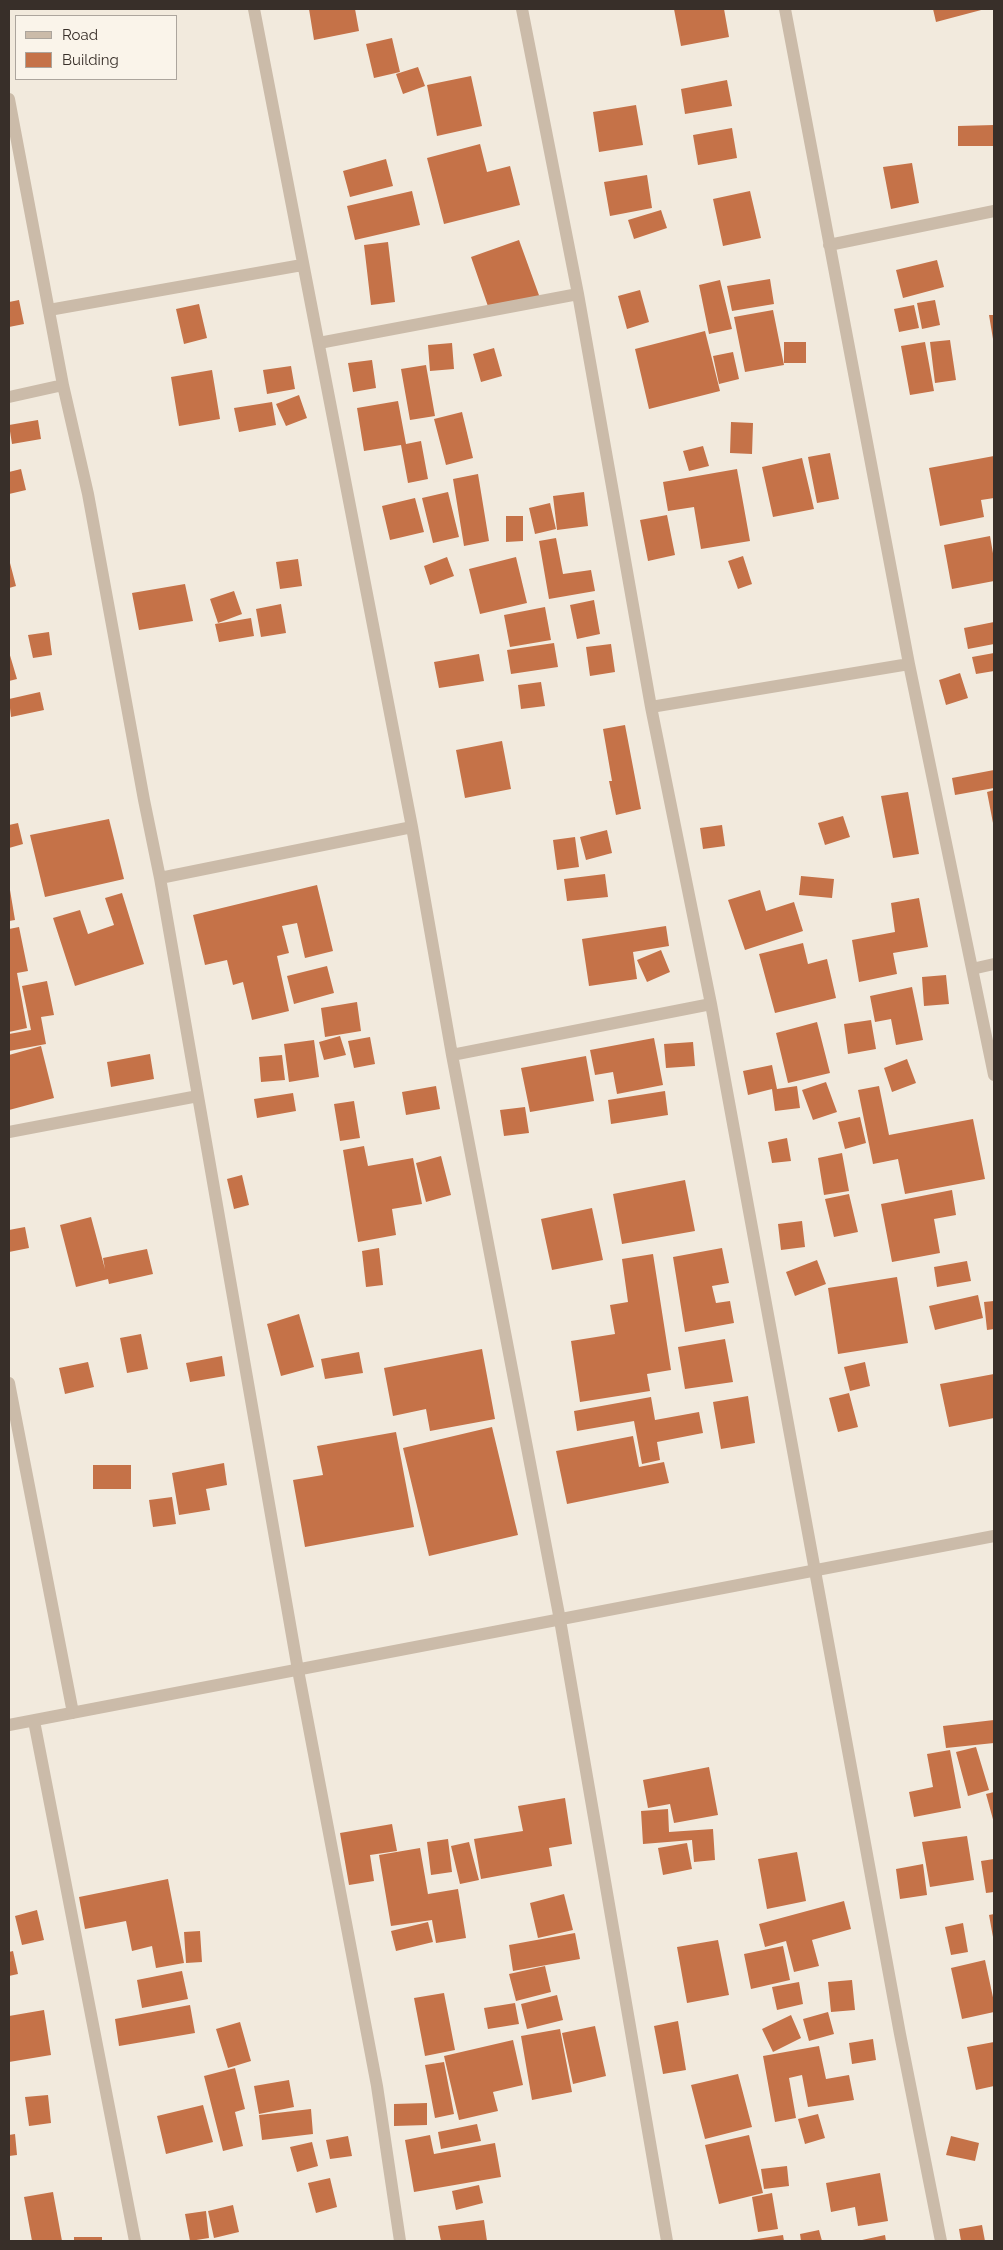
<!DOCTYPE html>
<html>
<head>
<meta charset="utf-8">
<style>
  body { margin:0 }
  #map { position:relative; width:1003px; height:2250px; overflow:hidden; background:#f2eadd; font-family:Raleway,sans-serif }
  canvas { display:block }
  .frame { position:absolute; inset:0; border:10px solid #382f29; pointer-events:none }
  .legend { position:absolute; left:15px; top:15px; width:162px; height:65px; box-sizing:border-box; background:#faf4ea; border:1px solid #aca59d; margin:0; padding:6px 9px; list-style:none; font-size:15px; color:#382f29 }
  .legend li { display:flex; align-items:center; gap:10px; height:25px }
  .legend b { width:25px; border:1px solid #aca59d }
</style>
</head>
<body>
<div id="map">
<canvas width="1003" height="2250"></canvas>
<div class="frame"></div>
<ul class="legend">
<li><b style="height:6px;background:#cbbba9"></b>Road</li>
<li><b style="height:14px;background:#c57248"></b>Building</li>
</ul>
</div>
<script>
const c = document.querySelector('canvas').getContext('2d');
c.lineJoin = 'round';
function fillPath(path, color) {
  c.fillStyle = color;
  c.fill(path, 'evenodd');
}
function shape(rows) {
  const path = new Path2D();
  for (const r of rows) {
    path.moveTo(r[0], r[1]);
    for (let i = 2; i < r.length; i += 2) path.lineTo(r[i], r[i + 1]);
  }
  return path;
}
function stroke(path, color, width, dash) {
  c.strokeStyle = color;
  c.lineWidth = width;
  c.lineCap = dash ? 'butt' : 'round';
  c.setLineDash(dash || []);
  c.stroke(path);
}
fillPath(shape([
  [309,9,355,9,359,31,314,40],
  [674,9,724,9,729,37,681,46],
  [933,9,985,9,936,22],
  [392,38,400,72,374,78,366,44],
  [418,67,425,86,403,94,396,74],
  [471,76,482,126,437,136,427,85],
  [727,80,732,106,685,114,681,89],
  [636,105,643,145,599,152,593,112],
  [994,125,994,146,958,146,958,126],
  [732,128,737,158,698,165,693,135],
  [480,144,487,172,510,166,520,205,444,224,427,158],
  [386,159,393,186,350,197,343,171],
  [912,163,919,203,891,209,883,167],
  [647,175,652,208,610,216,604,182],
  [412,191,420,225,355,240,347,206],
  [750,191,761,238,723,246,713,199],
  [661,210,667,228,634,239,628,220],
  [519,240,540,298,491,315,471,257],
  [388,242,395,302,371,305,364,245],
  [937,260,944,287,903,298,896,270],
  [770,279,774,304,732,311,727,286],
  [720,280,732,329,709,334,699,285],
  [640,290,649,322,627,329,618,296],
  [19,300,24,324,9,327,9,302],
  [935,300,940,325,922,329,917,303],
  [199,304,207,338,184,344,176,309],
  [914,305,919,328,899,332,894,309],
  [773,310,784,365,745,372,734,317],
  [989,315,994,315,994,338,993,339],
  [705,331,720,391,649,409,635,349],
  [950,340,956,380,935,383,930,342],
  [784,342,806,342,806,363,784,363],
  [925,342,934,391,910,395,901,346],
  [452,343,454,369,430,371,428,345],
  [494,348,502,376,481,382,473,354],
  [733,352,739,379,719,384,713,356],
  [372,360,376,388,353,392,348,363],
  [426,365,435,416,410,420,401,369],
  [291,366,295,389,267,394,263,370],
  [212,370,220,419,179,426,171,377],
  [299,395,307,418,286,426,276,404],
  [398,401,406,444,421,441,428,479,408,483,401,445,364,451,357,408],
  [272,402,276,425,239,432,234,408],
  [462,412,473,458,446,465,434,419],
  [38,420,41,439,12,444,9,425],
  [731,422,753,423,752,454,730,453],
  [703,446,709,466,689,471,683,451],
  [830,453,839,499,817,503,808,457],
  [994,456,994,498,981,500,984,517,940,526,929,468],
  [802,458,814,509,773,517,762,467],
  [21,469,26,490,9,494,9,472],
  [737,469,750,541,701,549,694,507,668,511,663,482],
  [478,474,489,541,464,546,453,479],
  [448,492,459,537,433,543,422,498],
  [584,492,588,526,557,530,553,496],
  [415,498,424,532,390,540,382,506],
  [550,503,556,529,535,534,529,508],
  [667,515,675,555,648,561,640,520],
  [506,516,523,516,523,541,506,542],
  [990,536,994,559,994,581,952,589,944,545],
  [556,538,563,574,591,570,595,591,549,599,539,541],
  [743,556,752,584,738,589,728,561],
  [447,557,454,576,430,585,424,566],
  [516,557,527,603,480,614,469,569],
  [298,559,302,586,280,589,276,562],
  [9,563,10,563,16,586,9,588],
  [185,584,193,621,139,630,132,593],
  [234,591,242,614,218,623,210,599],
  [594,600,600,634,577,639,570,605],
  [281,604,286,633,261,637,256,609],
  [545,607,551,640,510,647,504,615],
  [251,618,254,636,219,642,215,624],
  [994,622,994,644,968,649,964,628],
  [49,632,52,655,33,658,28,635],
  [554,643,558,667,511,674,507,650],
  [611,644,615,672,590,676,586,647],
  [9,652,17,679,9,681],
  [994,653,994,671,976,674,972,657],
  [479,654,484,681,439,688,434,662],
  [960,673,968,698,946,705,939,680],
  [541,682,545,706,521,709,518,685],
  [40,692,44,710,11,717,9,699],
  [625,725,641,809,616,815,609,781,612,781,603,729],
  [502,741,511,789,465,798,456,750],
  [994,770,994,788,955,795,952,778],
  [994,790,994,823,993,823,987,792],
  [908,792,919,854,893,858,881,796],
  [843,816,850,837,825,845,818,823],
  [109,819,124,879,45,897,30,835],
  [18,823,23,844,9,848,9,825],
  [722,825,725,846,703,849,700,828],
  [607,830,612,853,586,860,580,837],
  [575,837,579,867,557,870,553,840],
  [605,874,608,897,567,901,564,879],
  [801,876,834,879,832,898,799,895],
  [9,884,15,920,9,921],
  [317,885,333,951,305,958,297,923,282,926,289,953,277,956,289,1011,252,1020,243,982,233,985,227,960,205,965,193,915],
  [760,890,766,911,794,902,803,931,745,950,728,900],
  [122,893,144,964,75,986,53,918,80,910,88,934,114,925,105,898],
  [919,898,928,947,893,953,897,974,859,982,852,940,895,932,891,903],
  [666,926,669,946,633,952,637,979,589,986,582,939],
  [19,927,28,971,17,973,27,1028,9,1032,9,929],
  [803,943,808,964,827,959,836,998,775,1013,759,954],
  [661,950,670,972,647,982,637,960],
  [327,966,334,993,294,1004,287,976],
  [946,975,949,1004,924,1006,922,977],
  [47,981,54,1015,41,1017,46,1044,9,1051,9,1034,31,1030,22,986],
  [912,987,923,1040,896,1045,891,1019,875,1022,870,996],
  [357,1002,361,1031,325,1037,321,1008],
  [871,1020,876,1049,848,1054,844,1024],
  [817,1022,830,1073,788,1083,776,1033],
  [340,1036,346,1055,324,1060,319,1042],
  [370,1037,375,1064,354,1068,348,1041],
  [654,1038,663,1085,617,1094,613,1072,595,1075,590,1050],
  [314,1040,319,1077,289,1082,284,1044],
  [693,1042,695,1066,666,1068,664,1044],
  [41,1046,54,1098,9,1110,9,1055],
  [150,1054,154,1079,111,1087,107,1062],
  [282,1055,285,1080,261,1082,259,1057],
  [586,1056,594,1101,530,1112,521,1068],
  [907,1059,916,1083,892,1092,884,1068],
  [772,1065,777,1089,797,1086,800,1108,775,1111,772,1089,748,1095,743,1071],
  [826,1082,837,1112,813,1120,802,1090],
  [436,1086,440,1109,406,1115,402,1092],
  [879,1086,889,1135,973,1119,985,1179,905,1194,898,1159,873,1164,858,1090],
  [665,1091,668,1115,611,1124,608,1100],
  [293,1093,296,1111,257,1118,254,1099],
  [354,1101,360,1138,340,1141,334,1104],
  [525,1107,529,1133,504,1136,500,1110],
  [860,1117,866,1143,845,1149,838,1122],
  [787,1138,791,1161,772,1163,768,1142],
  [364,1146,368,1166,413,1158,422,1204,392,1209,396,1235,358,1242,343,1150],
  [842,1153,849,1191,824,1195,818,1158],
  [441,1156,451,1195,426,1202,416,1163],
  [242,1175,249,1205,234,1209,227,1179],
  [685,1180,695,1231,622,1244,613,1194],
  [952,1190,956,1215,934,1219,940,1253,892,1262,881,1204],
  [849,1194,858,1232,834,1237,825,1199],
  [592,1208,603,1260,552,1270,541,1219],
  [91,1217,105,1269,103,1258,147,1249,153,1274,109,1284,108,1279,76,1287,60,1225],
  [802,1221,805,1247,781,1250,778,1224],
  [25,1227,29,1248,9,1252,9,1230],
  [379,1248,383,1285,366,1287,362,1251],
  [722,1248,729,1283,712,1286,716,1303,730,1301,734,1323,685,1332,673,1257],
  [653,1254,671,1370,647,1374,650,1391,580,1402,571,1341,615,1334,610,1305,628,1302,622,1259],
  [817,1260,826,1284,795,1296,786,1272],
  [967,1261,971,1281,937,1287,934,1267],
  [897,1277,908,1343,838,1354,828,1288],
  [978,1295,983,1318,935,1330,929,1306],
  [994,1301,994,1329,987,1330,984,1302],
  [299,1314,314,1367,281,1376,267,1324],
  [141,1334,148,1369,127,1373,120,1338],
  [725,1339,733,1382,685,1389,678,1347],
  [482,1349,495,1419,430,1431,426,1409,393,1416,384,1368],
  [359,1352,363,1373,325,1379,321,1359],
  [222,1356,225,1376,190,1382,186,1363],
  [88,1362,94,1387,65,1394,59,1368],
  [865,1362,870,1386,850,1391,844,1367],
  [994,1374,994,1418,949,1427,940,1384],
  [849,1393,858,1427,838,1432,829,1398],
  [748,1396,755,1443,721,1449,713,1402],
  [651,1397,655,1420,699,1412,703,1433,657,1442,660,1460,642,1464,634,1421,577,1431,574,1411],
  [492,1427,518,1535,429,1556,403,1448],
  [396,1432,414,1527,305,1547,293,1480,323,1475,317,1446],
  [633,1436,639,1467,664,1462,669,1483,567,1504,556,1451],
  [224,1463,227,1485,206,1489,210,1510,179,1515,172,1473],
  [93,1465,131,1465,131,1489,93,1489],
  [172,1497,176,1524,153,1527,149,1500],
  [994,1720,994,1743,946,1748,943,1726],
  [976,1747,989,1790,968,1796,956,1752],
  [950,1750,961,1808,914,1817,909,1792,933,1787,927,1754],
  [709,1767,718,1815,674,1823,670,1804,648,1808,643,1780],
  [994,1792,994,1823,986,1794],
  [565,1798,572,1844,549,1848,552,1866,481,1879,474,1839,523,1831,518,1806],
  [668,1809,669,1832,713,1829,715,1860,694,1862,692,1840,643,1844,641,1811],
  [392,1824,397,1851,370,1855,374,1881,349,1885,340,1833],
  [967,1836,974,1880,930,1887,922,1842],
  [448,1839,452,1872,431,1875,427,1842],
  [469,1842,479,1880,460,1884,451,1846],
  [687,1843,692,1869,663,1875,658,1848],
  [420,1848,429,1900,428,1894,458,1889,466,1938,436,1943,432,1920,391,1926,379,1855],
  [797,1852,806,1901,767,1909,758,1859],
  [994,1859,994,1892,986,1893,981,1861],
  [923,1864,927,1895,900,1899,896,1869],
  [168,1879,184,1963,156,1968,152,1946,132,1951,126,1921,85,1929,79,1897],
  [564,1894,573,1930,538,1938,530,1903],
  [844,1901,851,1929,812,1940,819,1966,794,1972,786,1941,765,1947,759,1924],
  [37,1910,44,1940,22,1945,15,1916],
  [994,1914,994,1937,993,1937,989,1915],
  [428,1922,433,1942,396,1951,391,1931],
  [963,1923,968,1952,951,1955,945,1927],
  [200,1931,202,1962,186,1963,184,1932],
  [575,1933,580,1959,513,1971,509,1945],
  [718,1940,729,1995,687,2003,677,1947],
  [783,1946,790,1980,751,1989,744,1954],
  [13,1951,18,1974,9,1976,9,1952],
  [985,1960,994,2002,994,2012,962,2019,951,1968],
  [545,1966,551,1992,516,2001,509,1974],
  [182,1971,188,1999,142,2008,137,1980],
  [852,1980,855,2010,831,2012,828,1982],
  [799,1982,803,2004,777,2010,772,1987],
  [444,1993,455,2050,425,2056,414,1998],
  [557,1995,563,2020,527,2029,521,2004],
  [515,2003,519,2024,488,2029,484,2008],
  [190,2005,195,2033,119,2046,115,2019],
  [44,2010,51,2055,9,2062,9,2016],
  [828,2012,834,2034,809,2041,803,2019],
  [791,2015,801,2038,773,2052,762,2029],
  [678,2021,686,2070,663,2074,654,2026],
  [240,2022,251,2061,228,2068,216,2029],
  [595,2026,606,2076,573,2084,562,2033],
  [560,2029,572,2092,532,2100,521,2036],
  [873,2039,876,2060,852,2064,849,2043],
  [513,2040,523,2085,493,2092,498,2111,459,2120,444,2056],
  [994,2042,994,2086,976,2090,967,2047],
  [819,2046,826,2079,849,2075,854,2100,808,2107,802,2075,789,2078,796,2118,775,2122,763,2056],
  [444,2062,454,2114,435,2118,425,2065],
  [235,2068,245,2109,235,2112,243,2146,223,2151,204,2076],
  [738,2074,752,2127,705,2139,691,2085],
  [289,2080,294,2107,259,2114,254,2086],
  [48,2095,51,2123,29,2126,25,2097],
  [427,2103,427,2125,394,2126,394,2104],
  [203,2105,213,2142,166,2154,157,2116],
  [311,2109,313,2134,262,2140,259,2115],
  [818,2114,825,2138,805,2144,798,2119],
  [477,2124,481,2141,441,2149,438,2132],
  [15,2134,17,2155,9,2156,9,2135],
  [430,2135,434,2154,495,2143,501,2177,414,2192,405,2140],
  [749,2135,763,2193,719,2204,705,2145],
  [348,2136,352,2156,330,2159,326,2140],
  [951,2136,979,2143,975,2161,946,2155],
  [312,2142,318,2166,297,2172,290,2147],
  [787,2166,789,2186,764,2189,761,2169],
  [880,2173,888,2221,858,2226,855,2207,831,2212,826,2183],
  [330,2178,337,2207,316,2213,308,2183],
  [479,2185,483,2203,456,2210,452,2191],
  [53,2192,62,2241,32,2241,24,2197],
  [772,2193,778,2229,758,2232,752,2197],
  [233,2205,239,2232,214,2238,208,2211],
  [206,2211,209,2238,190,2241,185,2214],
  [484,2220,487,2241,441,2241,438,2226],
  [982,2225,985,2241,961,2241,959,2229],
  [819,2230,822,2241,801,2241,800,2234],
  [783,2235,784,2241,750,2241,750,2240],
  [885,2235,886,2241,862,2241,862,2240],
  [74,2237,102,2237,102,2241,74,2241]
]), '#c57248');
stroke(shape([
  [254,9,412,827,452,1055,560,1620,667,2241],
  [522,9,578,294,651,707,711,1004,900,2034,941,2241],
  [785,9,909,664,994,1075],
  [9,99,63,385,88,494,144,800,160,878,298,1670,377,2086,400,2241],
  [829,245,994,211],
  [49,310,302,265],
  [319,343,578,294],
  [9,397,63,385],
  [651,707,909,664],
  [160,878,412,827],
  [972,969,994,964],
  [452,1055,711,1004],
  [9,1132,198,1096],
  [9,1383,73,1713],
  [34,1721,135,2241],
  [9,1725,994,1536]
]), '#cbbba9', 12);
</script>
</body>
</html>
